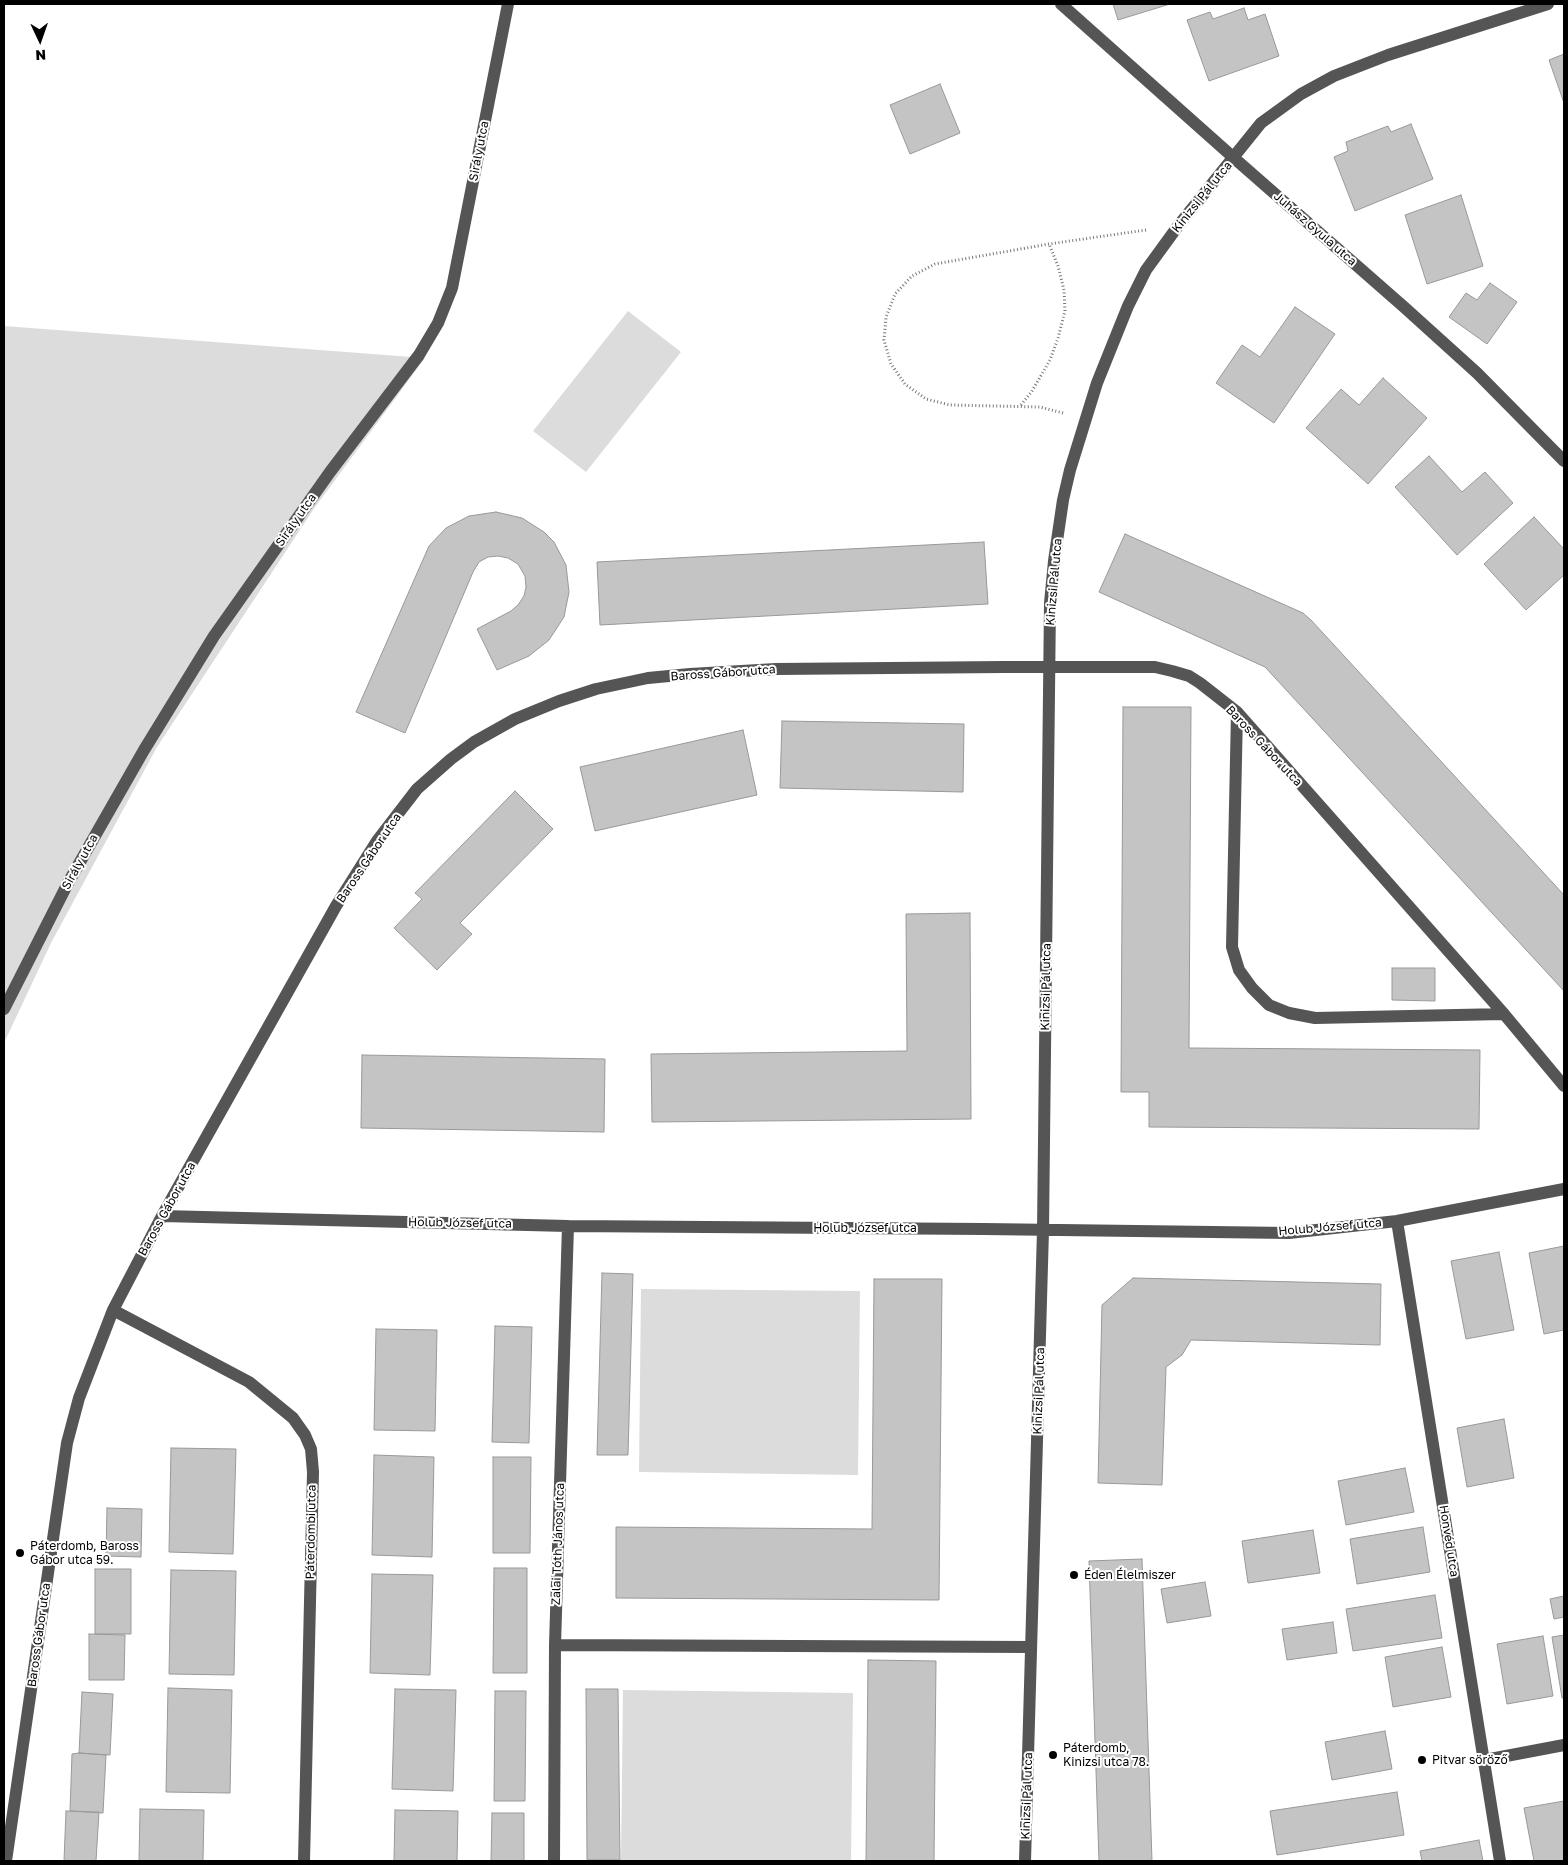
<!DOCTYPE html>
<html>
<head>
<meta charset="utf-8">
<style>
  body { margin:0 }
  #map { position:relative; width:1568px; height:1865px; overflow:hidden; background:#fff; font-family:"Golos Text",sans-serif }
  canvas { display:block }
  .frame { position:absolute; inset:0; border:5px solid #000; pointer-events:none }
  .north { position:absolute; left:15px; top:15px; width:50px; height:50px; -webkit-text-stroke:4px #fff; paint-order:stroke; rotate:177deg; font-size:14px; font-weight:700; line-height:20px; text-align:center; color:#000 }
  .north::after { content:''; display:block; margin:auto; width:18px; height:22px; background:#000; clip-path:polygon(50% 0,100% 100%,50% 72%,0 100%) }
</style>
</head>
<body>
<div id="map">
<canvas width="1568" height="1865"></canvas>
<div class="frame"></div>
<div class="north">N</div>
</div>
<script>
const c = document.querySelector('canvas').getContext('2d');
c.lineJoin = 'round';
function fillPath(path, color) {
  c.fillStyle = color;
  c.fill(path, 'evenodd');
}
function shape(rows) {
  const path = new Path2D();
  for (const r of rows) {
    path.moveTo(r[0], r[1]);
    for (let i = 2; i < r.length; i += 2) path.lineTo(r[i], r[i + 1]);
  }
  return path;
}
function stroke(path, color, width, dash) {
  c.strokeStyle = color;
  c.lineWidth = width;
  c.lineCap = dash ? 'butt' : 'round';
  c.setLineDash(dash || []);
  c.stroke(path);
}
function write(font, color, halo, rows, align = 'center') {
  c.font = font + ' "Golos Text",sans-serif';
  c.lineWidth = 4;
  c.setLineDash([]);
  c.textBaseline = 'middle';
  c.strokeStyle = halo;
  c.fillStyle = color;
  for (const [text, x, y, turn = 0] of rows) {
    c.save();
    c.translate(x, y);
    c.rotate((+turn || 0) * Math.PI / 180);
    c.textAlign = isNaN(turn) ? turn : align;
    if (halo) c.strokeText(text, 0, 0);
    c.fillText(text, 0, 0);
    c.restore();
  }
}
fillPath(shape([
  [628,311,681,352,586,472,533,431],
  [4,326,425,358,313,510,157,747,51,943,4,1043],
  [641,1289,860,1291,858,1475,639,1472],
  [623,1690,853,1693,851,1861,621,1861]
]), '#dcdcdc');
const building = shape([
  [1113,4,1170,4,1118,20,1113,4],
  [1244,8,1248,20,1265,14,1279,56,1209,81,1187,20,1210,12,1213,19,1244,8],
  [1564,54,1564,103,1549,60,1564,54],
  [940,84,960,133,910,154,890,105,940,84],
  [1411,124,1433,179,1355,211,1334,157,1348,151,1346,142,1388,126,1391,132,1411,124],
  [1461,195,1483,266,1427,284,1405,215,1461,195],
  [1490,283,1517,302,1487,344,1449,317,1466,293,1477,300,1490,283],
  [1295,307,1335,334,1274,423,1216,383,1242,345,1260,357,1295,307],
  [1383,378,1427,418,1368,484,1306,428,1341,389,1359,405,1383,378],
  [1429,456,1462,492,1485,472,1513,503,1457,555,1395,487,1429,456],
  [496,512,522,518,544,532,554,542,566,565,569,592,564,617,549,640,529,656,497,670,477,629,511,611,518,605,524,596,526,587,525,576,518,564,508,558,498,556,488,557,479,562,473,572,405,733,356,712,429,546,446,528,469,516,496,512],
  [1534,517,1564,549,1564,575,1526,610,1484,564,1534,517],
  [1125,534,1303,613,1311,620,1564,895,1564,991,1265,667,1099,592,1125,534],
  [984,542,988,604,600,625,597,562,984,542],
  [1123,707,1191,707,1189,1048,1480,1050,1479,1129,1149,1127,1149,1092,1121,1092,1123,707],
  [782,721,964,724,963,792,780,788,782,721],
  [743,730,757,795,595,831,580,767,743,730],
  [515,791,553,829,460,923,472,934,437,970,394,928,422,899,415,893,515,791],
  [970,913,971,1119,652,1122,651,1054,907,1051,906,914,970,913],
  [1392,968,1435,968,1435,1001,1392,1000,1392,968],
  [362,1055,605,1059,604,1132,361,1128,362,1055],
  [1564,1246,1564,1330,1544,1334,1529,1253,1564,1246],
  [1499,1252,1514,1330,1466,1339,1451,1261,1499,1252],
  [602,1273,633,1274,628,1455,597,1455,602,1273],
  [1133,1278,1381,1284,1380,1345,1191,1340,1182,1355,1166,1367,1162,1485,1098,1483,1102,1305,1133,1278],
  [874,1279,942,1279,939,1600,616,1598,616,1527,872,1529,874,1279],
  [495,1326,532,1327,529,1443,492,1442,495,1326],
  [376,1329,437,1330,435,1431,374,1430,376,1329],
  [1504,1419,1514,1478,1467,1487,1457,1428,1504,1419],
  [171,1448,236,1449,233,1554,169,1552,171,1448],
  [374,1455,434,1457,432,1557,372,1555,374,1455],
  [493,1457,531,1457,530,1553,493,1553,493,1457],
  [1405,1468,1414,1512,1346,1525,1338,1481,1405,1468],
  [107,1508,142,1509,141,1557,106,1556,107,1508],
  [1423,1527,1430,1572,1357,1584,1350,1539,1423,1527],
  [1313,1530,1320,1573,1248,1583,1242,1541,1313,1530],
  [1142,1559,1152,1861,1099,1861,1089,1561,1142,1559],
  [494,1568,527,1568,527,1673,493,1673,494,1568],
  [95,1569,131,1569,131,1634,95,1634,95,1569],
  [171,1570,236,1571,234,1675,169,1674,171,1570],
  [372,1574,433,1575,430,1675,370,1673,372,1574],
  [1205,1582,1211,1616,1167,1623,1161,1589,1205,1582],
  [1435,1595,1442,1638,1353,1651,1346,1609,1435,1595],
  [1564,1596,1564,1617,1554,1619,1550,1599,1564,1596],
  [1333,1622,1337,1653,1287,1660,1282,1629,1333,1622],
  [89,1634,125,1635,124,1680,89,1680,89,1634],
  [1564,1635,1564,1698,1562,1698,1552,1637,1564,1635],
  [1543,1636,1553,1696,1507,1704,1497,1644,1543,1636],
  [1442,1647,1451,1697,1393,1707,1385,1657,1442,1647],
  [868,1660,936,1661,934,1861,866,1861,868,1660],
  [168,1688,232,1690,230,1793,166,1792,168,1688],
  [395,1689,456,1690,453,1791,392,1789,395,1689],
  [586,1689,618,1689,620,1860,587,1860,586,1689],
  [495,1691,526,1691,525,1801,494,1801,495,1691],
  [82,1692,113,1694,110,1755,79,1753,82,1692],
  [1385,1731,1392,1769,1332,1780,1325,1742,1385,1731],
  [79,1753,106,1755,103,1813,70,1811,72,1754,79,1753],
  [1397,1792,1404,1835,1277,1855,1270,1811,1397,1792],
  [1564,1801,1564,1861,1534,1861,1524,1808,1564,1801],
  [140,1809,204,1810,203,1861,139,1861,140,1809],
  [395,1810,458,1811,457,1861,394,1861,395,1810],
  [66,1811,99,1812,96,1861,64,1861,66,1811],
  [492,1813,524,1813,524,1861,491,1861,492,1813],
  [1479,1840,1483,1861,1422,1861,1420,1851,1479,1840]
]);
fillPath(building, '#c4c4c4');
stroke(building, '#999', 1);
stroke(shape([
  [1021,405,1032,391,1050,360,1058,338,1065,311,1064,290,1058,266,1049,244],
  [1063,413,1040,407,950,405,926,399,905,384,891,364,884,340,886,317,895,294,912,276,935,264,1049,244,1146,230]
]), '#777', 3, [1, 2.5]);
stroke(shape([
  [1061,4,1234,158,1404,307,1477,373,1564,461],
  [1237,712,1232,947,1239,970,1252,988,1269,1005,1289,1013,1315,1018,1504,1014],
  [4,1009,68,883,144,750,214,636,330,472,419,355,438,323,452,288,508,4],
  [162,1216,568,1226,983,1229,1289,1233,1397,1221,1564,1189],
  [1397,1221,1500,1861],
  [113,1310,249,1382,293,1418,305,1435,311,1449,313,1472,304,1861],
  [555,1645,1031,1647],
  [1485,1760,1564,1745],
  [6,1861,67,1443,79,1398,113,1310,162,1216,336,906,377,841,417,789,451,759,474,742,515,719,559,701,596,689,648,678,690,674,776,669,1004,667,1155,667,1172,671,1189,676,1200,683,1237,712,1504,1014,1564,1086],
  [554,1861,555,1645,568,1226],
  [1025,1861,1043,1230,1050,603,1054,561,1063,500,1070,470,1097,383,1128,306,1146,270,1178,226,1261,123,1301,94,1334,76,1388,55,1548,4]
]), '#555', 12);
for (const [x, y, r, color] of [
  [20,1553,5,"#000"],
  [1074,1575,5,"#000"],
  [1053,1755,5,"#000"],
  [1422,1760,5,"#000"]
]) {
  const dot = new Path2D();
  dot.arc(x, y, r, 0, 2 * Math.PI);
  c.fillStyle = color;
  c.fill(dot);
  stroke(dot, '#fff', 2);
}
write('12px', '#000', '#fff', [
  ["Sirály utca",479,151,-79],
  ["Kinizsi Pál utca",1202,197,-51],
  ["Juhász Gyula utca",1315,229,41],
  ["Sirály utca",296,520,-55],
  ["Kinizsi Pál utca",1054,582,-85],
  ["Baross Gábor utca",723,673,-4],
  ["Baross Gábor utca",1264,746,47],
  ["Baross Gábor utca",369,858,-56],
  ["Sirály utca",80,862,-61],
  ["Kinizsi Pál utca",1046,987,-89],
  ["Baross Gábor utca",167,1209,-61],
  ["Holub József utca",460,1223,1],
  ["Holub József utca",1330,1227,-5],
  ["Holub József utca",865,1228],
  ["Kinizsi Pál utca",1039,1391,-88],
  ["Páterdombi utca",311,1532,-89],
  ["Honvéd utca",1449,1541,81],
  ["Zalai Tóth János utca",558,1544,-88],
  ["Baross Gábor utca",39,1635,-82],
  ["Kinizsi Pál utca",1027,1796,-88]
]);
write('12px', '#000', '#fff', [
  ["Páterdomb, Baross",30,1546],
  ["Gábor utca 59.",30,1560],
  ["Éden Élelmiszer",1084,1575],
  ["Páterdomb,",1063,1748],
  ["Kinizsi utca 78.",1063,1762],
  ["Pitvar söröző",1432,1760]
], 'left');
</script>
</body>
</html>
